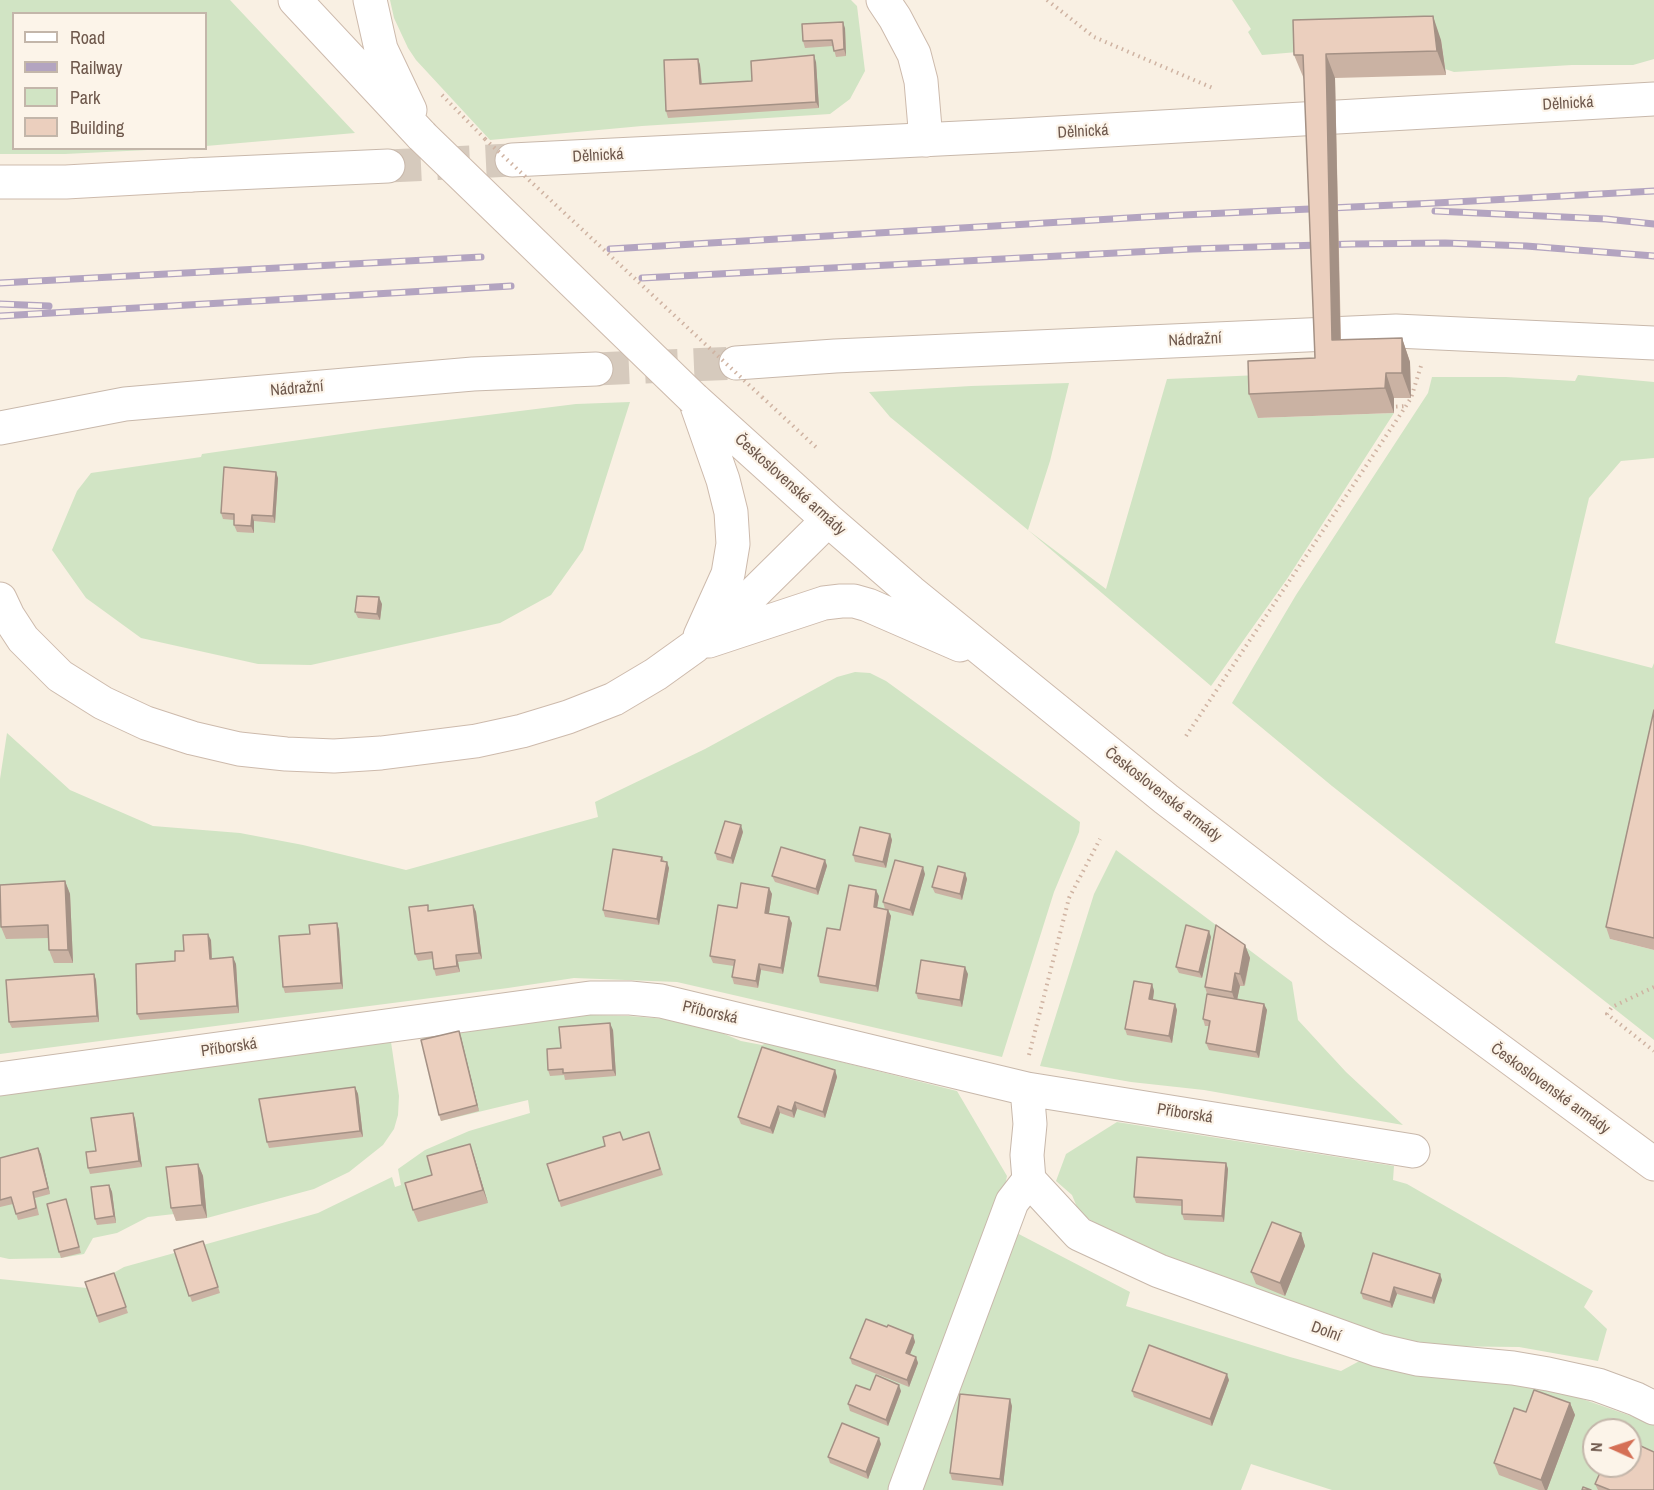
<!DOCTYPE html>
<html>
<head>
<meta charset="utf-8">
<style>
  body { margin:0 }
  #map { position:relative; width:1654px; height:1490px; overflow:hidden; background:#f9f0e3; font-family:"Archivo Narrow",sans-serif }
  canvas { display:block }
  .legend { position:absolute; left:12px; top:12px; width:195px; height:138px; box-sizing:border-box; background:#fcf4e9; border:2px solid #c3b6aa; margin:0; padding:8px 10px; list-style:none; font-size:18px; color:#6e584c }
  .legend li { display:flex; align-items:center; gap:12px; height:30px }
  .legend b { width:30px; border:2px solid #c3b6aa }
  .north { position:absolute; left:1582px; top:1418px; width:60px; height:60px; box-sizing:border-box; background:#fcf4e9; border:2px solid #c3b6aa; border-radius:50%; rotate:273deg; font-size:16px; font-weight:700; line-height:24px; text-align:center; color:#6e584c }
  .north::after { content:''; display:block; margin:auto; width:21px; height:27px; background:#d57056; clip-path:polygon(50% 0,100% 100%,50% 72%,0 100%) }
</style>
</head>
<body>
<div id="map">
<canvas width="1654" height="1490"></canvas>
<ul class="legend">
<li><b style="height:8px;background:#fff"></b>Road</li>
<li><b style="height:8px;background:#b3a4c0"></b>Railway</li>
<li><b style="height:16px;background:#d1e4c4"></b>Park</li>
<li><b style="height:16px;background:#ebcfbe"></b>Building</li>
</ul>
<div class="north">N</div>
</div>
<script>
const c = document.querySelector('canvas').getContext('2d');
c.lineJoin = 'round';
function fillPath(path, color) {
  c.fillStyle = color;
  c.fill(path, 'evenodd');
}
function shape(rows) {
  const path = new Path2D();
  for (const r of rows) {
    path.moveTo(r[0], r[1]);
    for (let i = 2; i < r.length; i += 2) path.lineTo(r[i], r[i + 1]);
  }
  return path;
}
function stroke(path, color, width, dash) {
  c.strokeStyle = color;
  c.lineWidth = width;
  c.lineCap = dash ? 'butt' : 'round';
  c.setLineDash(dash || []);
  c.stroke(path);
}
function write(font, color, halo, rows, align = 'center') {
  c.font = font + ' "Archivo Narrow",sans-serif';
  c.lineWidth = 4.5;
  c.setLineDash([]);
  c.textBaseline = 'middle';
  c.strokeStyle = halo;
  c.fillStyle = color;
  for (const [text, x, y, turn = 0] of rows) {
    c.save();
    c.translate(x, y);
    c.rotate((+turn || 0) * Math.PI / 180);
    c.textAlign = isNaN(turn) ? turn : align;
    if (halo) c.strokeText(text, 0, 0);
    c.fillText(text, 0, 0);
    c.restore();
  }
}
fillPath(shape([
  [0,0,230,0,355,133,206,146,206,14,14,14,14,148,168,149,65,154,0,154],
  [390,0,851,0,857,6,865,71,850,99,830,114,642,126,490,140,416,60,408,48,394,18],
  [1232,0,1654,0,1654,59,1633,65,1572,65,1454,72,1445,69,1441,40,1262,55,1248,32,1251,29],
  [1283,374,1258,418,1394,413,1287,579,1211,686,1028,530,890,417,869,392,971,386,1069,383,1050,461,1028,530,1106,589,1167,379],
  [1578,375,1654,382,1654,458,1621,461,1589,498,1555,643,1652,668,1654,663,1654,743,1610,939,1654,950,1654,1040,1332,786,1232,703,1296,595,1428,393,1432,377,1506,377,1575,381],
  [630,402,583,550,551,595,500,623,311,665,258,664,141,638,86,598,52,550,77,491,91,473,201,457,202,454,376,429,576,404],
  [855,672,870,673,886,681,1080,822,1079,832,1054,892,1002,1057,677,982,574,978,508,988,0,1054,0,779,7,733,70,790,153,826,240,833,303,845,406,870,598,817,595,802,705,749,837,677],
  [1116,850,1292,982,1298,1020,1346,1072,1403,1125,1204,1090,1131,1082,1040,1066,1094,894],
  [590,1015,629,1016,666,1019,722,1033,741,1041,762,1045,766,1043,957,1091,1007,1176,1003,1196,893,1490,0,1490,0,1279,87,1288,124,1267,318,1213,392,1177,395,1187,401,1185,398,1169,425,1150,469,1131,530,1113,528,1100,441,1121,422,1038],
  [391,1042,399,1096,398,1115,394,1129,383,1145,349,1172,314,1189,207,1218,176,1221,174,1214,148,1217,117,1233,93,1238,84,1254,61,1258,9,1259,0,1257,0,1094],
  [1117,1122,1394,1166,1393,1180,1407,1184,1593,1291,1584,1307,1607,1329,1598,1361,1519,1347,1425,1346,1363,1331,1119,1240,1079,1212,1072,1195,1056,1181,1066,1154],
  [1013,1231,1130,1292,1126,1306,1290,1357,1341,1371,1365,1358,1548,1387,1654,1424,1654,1490,1332,1490,1251,1464,1241,1490,914,1490],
  [1594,1430,1630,1430,1630,1466,1594,1466]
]), '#d1e4c4');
stroke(shape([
  [388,166,512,160],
  [596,369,736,363]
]), '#d6cabd', 33, [33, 16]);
const street = shape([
  [512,160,1021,135,1654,99],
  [191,175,388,166],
  [736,363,835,356,1396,331,1654,343],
  [0,428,125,404,473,374,596,369],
  [0,1079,590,998,630,998,661,1001,1027,1089,1413,1151],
  [1027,1089,1030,1124,1027,1155,1029,1180,1079,1234,1159,1271,1378,1350,1417,1359,1513,1368,1548,1374,1598,1385,1636,1399,1654,1408],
  [905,1490,1012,1202,1029,1180]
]);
const secondary = shape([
  [295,0,422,136],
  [370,0,381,49,410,110],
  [883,0,895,18,914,54,921,81,926,140],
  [0,182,66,182,191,175],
  [694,399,828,520,911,592,1166,799,1339,932,1654,1164],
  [696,403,723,480,731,512,733,544,728,574,700,636],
  [0,599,8,616,23,639,60,676,103,703,146,723,192,738,239,749,286,754,334,756,381,753,476,741,522,731,568,717,614,699,656,674,695,646,750,597,828,520],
  [709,641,824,603,841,601,854,601,868,605,960,645]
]);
stroke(street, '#c8b8ab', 35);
stroke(secondary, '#cdbaac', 35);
stroke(shape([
  [1047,0,1094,37,1215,89],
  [442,95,485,139],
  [762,397,819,450],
  [1390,407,1406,406],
  [1186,736,1406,406,1411,398,1421,366],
  [1654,987,1612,1007,1607,1014,1654,1051],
  [1029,1055,1069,898,1100,839]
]), '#cfb3a2', 4, [1.5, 4.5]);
stroke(street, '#fff', 33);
stroke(secondary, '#fff', 33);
const rail = shape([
  [1435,211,1606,219,1654,224],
  [610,249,1162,216,1436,203,1654,191],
  [642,278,1192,249,1352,244,1445,243,1526,246,1654,256],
  [0,283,481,257],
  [0,304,49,306],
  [0,316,511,286]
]);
stroke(rail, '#b3a4c0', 7);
stroke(rail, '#fcf4e9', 4.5, [14]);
const secondaryBridge = shape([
  [422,136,694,399]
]);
stroke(secondaryBridge, '#cdbaac', 35, []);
stroke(shape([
  [485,139,762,397]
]), '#cfb3a2', 4, [1.5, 4.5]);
stroke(secondaryBridge, '#fff', 33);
fillPath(shape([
  [845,28,846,56,836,57,833,46,805,48,803,41],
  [1441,40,1446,75,1335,78,1341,340,1402,338,1410,362,1411,398,1394,398,1394,413,1258,418,1249,394,1315,358,1304,79,1294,55],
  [698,59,700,65,702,84,752,81,816,62,819,108,668,118,666,111],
  [278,478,275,523,254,521,254,533,237,532,234,525,234,520,223,519,221,513],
  [382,604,380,620,358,618,355,612],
  [1654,710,1654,950,1610,939,1606,927],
  [743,832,733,864,717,860,715,853],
  [890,834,892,840,886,868,855,862,853,855],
  [662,857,664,861,669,868,659,925,605,917,603,910],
  [825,860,827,866,818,895,775,882,772,876],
  [965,873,967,879,962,900,935,893,932,887],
  [925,874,913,916,885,909,883,902],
  [65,881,70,894,73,963,54,963,49,950,49,938,6,939,1,927],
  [769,888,772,894,769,913,792,923,783,974,761,970,758,988,734,984,732,977,734,966,713,963,710,956,737,908],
  [879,896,877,908,888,910,891,916,878,992,820,983,818,976,840,930],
  [473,905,476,912,482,959,458,962,460,972,436,976,434,969,433,959,418,961,415,954,430,911],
  [337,923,339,930,343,989,285,993,283,987,310,934],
  [1211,937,1202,978,1179,973,1176,967],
  [211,940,212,959,236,964,239,1013,140,1020,137,1014,184,951],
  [1245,945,1250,958,1245,985,1244,986,1240,986,1237,999,1264,1004,1267,1010,1259,1058,1209,1050,1206,1043,1209,1026,1205,1026,1203,1019,1207,994,1205,987],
  [94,974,96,980,99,1022,12,1028,9,1022],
  [968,974,962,1007,918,999,916,993],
  [1152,984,1154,991,1153,1000,1175,1004,1177,1010,1172,1043,1127,1035,1125,1029],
  [613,1030,616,1076,565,1080,564,1075,550,1076,548,1070,561,1048],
  [459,1031,479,1111,441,1121,439,1115],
  [835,1070,837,1077,825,1118,797,1109,794,1118,780,1113,773,1134,741,1124,738,1117],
  [355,1087,358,1094,363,1137,269,1148,267,1142],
  [133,1113,135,1119,142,1167,90,1174,88,1168,96,1151],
  [649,1132,663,1175,561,1207,547,1164],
  [470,1144,488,1203,418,1222,413,1210,432,1175],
  [38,1148,50,1194,35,1198,39,1215,18,1220,13,1204,0,1207,0,1158],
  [1226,1163,1228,1169,1224,1222,1184,1220,1182,1214,1182,1206,1136,1203,1134,1197],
  [198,1164,203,1176,207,1218,176,1221,171,1208],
  [109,1185,112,1192,116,1223,97,1225,95,1219],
  [66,1199,81,1253,61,1258,59,1252],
  [1301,1233,1305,1246,1285,1296,1256,1284,1251,1272],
  [203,1241,220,1293,192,1302,174,1250],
  [114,1273,128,1313,99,1323,85,1282],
  [1442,1280,1434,1304,1397,1294,1392,1308,1363,1299,1361,1293],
  [887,1327,913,1335,915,1342,910,1354,916,1357,918,1363,909,1387,852,1364,850,1358],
  [1229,1380,1212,1426,1134,1397,1132,1391],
  [870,1390,901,1391,888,1426,850,1411,848,1404],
  [1570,1403,1575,1415,1547,1490,1539,1490,1499,1475,1494,1463,1526,1412],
  [1012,1406,1003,1486,952,1480,950,1473],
  [881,1444,868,1479,830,1463,828,1457],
  [1595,1484,1654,1490,1598,1490]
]), '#cab2a3');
fillPath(shape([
  [1433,16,1441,40,1446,75,1437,51],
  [843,22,845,28,846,56,844,49],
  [1326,54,1335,78,1341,364,1332,340],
  [814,55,816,62,819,108,816,102],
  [698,59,700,65,702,90,700,84],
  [1402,338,1410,362,1411,398,1402,373],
  [1386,373,1394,398,1394,413,1385,388],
  [276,472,278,478,275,523,273,516],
  [252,515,254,521,254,533,251,526],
  [379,597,382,604,380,620,377,614],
  [741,825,743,832,733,864,731,858],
  [890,834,892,840,886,868,883,862],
  [825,860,827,866,818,895,816,889],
  [667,862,669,868,659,925,657,919],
  [923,867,925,874,913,916,910,910],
  [965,873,967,879,962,900,960,894],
  [65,881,70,894,73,963,68,950],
  [769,888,772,894,768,919,765,913],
  [876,890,879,896,876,914,874,907],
  [473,905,476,912,482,959,479,953],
  [888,910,891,916,878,992,876,986],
  [789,917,792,923,783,974,781,968],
  [337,923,339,930,343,989,341,983],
  [1209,931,1211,937,1202,978,1199,972],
  [208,934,211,940,212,965,210,959],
  [1245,945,1250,958,1244,986,1240,974],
  [456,955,458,962,460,972,457,966],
  [233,957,236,964,239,1013,237,1006],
  [759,964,761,970,758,988,756,981],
  [965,967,968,974,962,1007,960,1000],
  [1235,973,1240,986,1236,1005,1232,992],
  [94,974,96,980,99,1022,97,1016],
  [1152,984,1154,991,1152,1005,1149,999],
  [1175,1004,1177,1010,1172,1043,1169,1036],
  [1264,1004,1267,1010,1259,1058,1256,1052],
  [610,1023,613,1030,616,1076,613,1070],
  [459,1031,461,1037,479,1111,477,1105],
  [835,1070,837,1077,825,1118,823,1112],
  [355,1087,358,1094,363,1137,360,1131],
  [795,1102,797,1109,794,1118,792,1111],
  [778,1106,780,1113,773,1134,770,1128],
  [133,1113,135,1119,142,1167,139,1161],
  [470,1144,474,1156,488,1203,483,1190],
  [38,1148,41,1154,50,1194,48,1188],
  [1226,1163,1228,1169,1224,1222,1222,1216],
  [198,1164,203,1176,207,1218,202,1205],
  [109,1185,112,1192,116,1223,114,1216],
  [1301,1233,1305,1246,1285,1296,1280,1283],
  [1440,1274,1442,1280,1434,1304,1432,1298],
  [1394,1287,1397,1294,1392,1308,1390,1302],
  [913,1335,915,1342,908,1359,906,1353],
  [916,1357,918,1363,909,1387,907,1380],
  [1227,1374,1229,1380,1212,1426,1210,1419],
  [899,1385,901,1391,888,1426,886,1420],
  [1010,1399,1012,1406,1003,1486,1000,1479],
  [1570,1403,1575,1415,1547,1490,1545,1490,1541,1480],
  [879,1438,881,1444,868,1479,866,1472]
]), '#a49185');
const building = shape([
  [1433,16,1437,51,1326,54,1332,340,1402,338,1402,373,1386,373,1385,388,1249,394,1248,361,1315,358,1303,55,1294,55,1293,20,1433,16],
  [843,22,844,49,834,51,832,40,803,41,802,24,843,22],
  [814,55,816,102,666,111,664,60,698,59,700,84,752,81,751,61,814,55],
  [224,467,276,472,273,516,252,515,251,526,234,525,234,514,221,513,224,467],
  [357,596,379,597,377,614,355,612,357,596],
  [1654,710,1654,938,1606,927,1654,710],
  [725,821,741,825,731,858,715,853,725,821],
  [860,827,890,834,883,862,853,855,860,827],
  [781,847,825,860,816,889,772,876,781,847],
  [613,849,662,857,661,861,667,862,657,919,603,910,613,849],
  [895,860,923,867,910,910,883,902,895,860],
  [938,866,965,873,960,894,932,887,938,866],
  [65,881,68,950,49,950,48,925,1,927,0,885,65,881],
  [741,883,769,888,765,913,789,917,781,968,759,964,756,981,732,977,735,960,710,956,718,905,737,908,741,883],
  [849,885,876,890,874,907,888,910,876,986,818,976,827,928,840,930,849,885],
  [428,905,428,911,473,905,479,953,456,955,457,966,434,969,432,952,415,954,409,907,428,905],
  [337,923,341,983,283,987,279,936,310,934,309,925,337,923],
  [1186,925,1209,931,1199,972,1176,967,1186,925],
  [1216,925,1245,945,1240,972,1240,974,1235,973,1232,992,1205,987,1216,925],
  [208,934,210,959,233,957,237,1006,137,1014,136,964,175,961,175,951,184,951,183,935,208,934],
  [921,960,965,967,960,1000,916,993,921,960],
  [94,974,97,1016,9,1022,6,980,94,974],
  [1134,981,1152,984,1149,999,1175,1004,1169,1036,1125,1029,1134,981],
  [1207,994,1264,1004,1256,1052,1206,1043,1210,1021,1203,1019,1207,994],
  [610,1023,613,1070,563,1073,563,1069,548,1070,547,1049,561,1048,559,1027,610,1023],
  [459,1031,477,1105,439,1115,421,1040,459,1031],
  [762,1047,835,1070,823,1112,795,1102,792,1111,778,1106,770,1128,738,1117,762,1047],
  [355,1087,360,1131,267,1142,259,1099,355,1087],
  [133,1113,139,1161,88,1168,86,1152,96,1151,91,1118,133,1113],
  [620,1132,623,1140,649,1132,660,1169,559,1201,547,1164,605,1146,603,1137,620,1132],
  [470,1144,483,1190,413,1210,405,1183,432,1175,427,1156,470,1144],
  [38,1148,48,1188,33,1192,36,1208,16,1214,11,1197,0,1200,0,1158,38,1148],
  [1137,1157,1226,1163,1222,1216,1182,1214,1182,1200,1134,1197,1137,1157],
  [198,1164,202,1205,171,1208,166,1167,198,1164],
  [109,1185,114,1216,95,1219,91,1187,109,1185],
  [66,1199,79,1247,59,1252,47,1204,66,1199],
  [1272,1222,1301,1233,1280,1283,1251,1272,1272,1222],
  [203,1241,218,1287,189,1296,174,1250,203,1241],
  [1373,1253,1440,1274,1432,1298,1394,1287,1390,1302,1361,1293,1373,1253],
  [114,1273,126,1307,97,1316,85,1282,114,1273],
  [866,1319,887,1327,888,1325,913,1335,906,1353,916,1357,907,1380,850,1358,866,1319],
  [1149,1345,1227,1374,1210,1419,1132,1391,1149,1345],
  [876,1375,899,1385,886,1420,848,1404,856,1385,870,1390,876,1375],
  [1534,1390,1570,1403,1541,1480,1494,1463,1514,1408,1526,1412,1534,1390],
  [960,1394,1010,1399,1000,1479,950,1473,960,1394],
  [842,1423,879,1438,866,1472,828,1457,842,1423],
  [1630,1441,1654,1452,1654,1490,1610,1490,1595,1484,1603,1466,1630,1466,1630,1441],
  [1583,1487,1591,1490,1582,1490,1583,1487]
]);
fillPath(building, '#ebcfbe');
stroke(building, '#a49185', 1.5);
write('16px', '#6e584c', '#fcf4e9', [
  ["Dělnická",1568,104,-3],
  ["Dělnická",1083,132,-3],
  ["Dělnická",598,156,-3],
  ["Nádražní",1195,340,-3],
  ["Nádražní",297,389,-5],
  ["Československé armády",790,485,42],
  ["Československé armády",1163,795,38],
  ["Příborská",710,1013,13],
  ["Příborská",229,1048,-8],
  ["Československé armády",1550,1089,36],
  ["Příborská",1185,1114,9],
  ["Dolní",1326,1332,20]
]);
</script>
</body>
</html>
